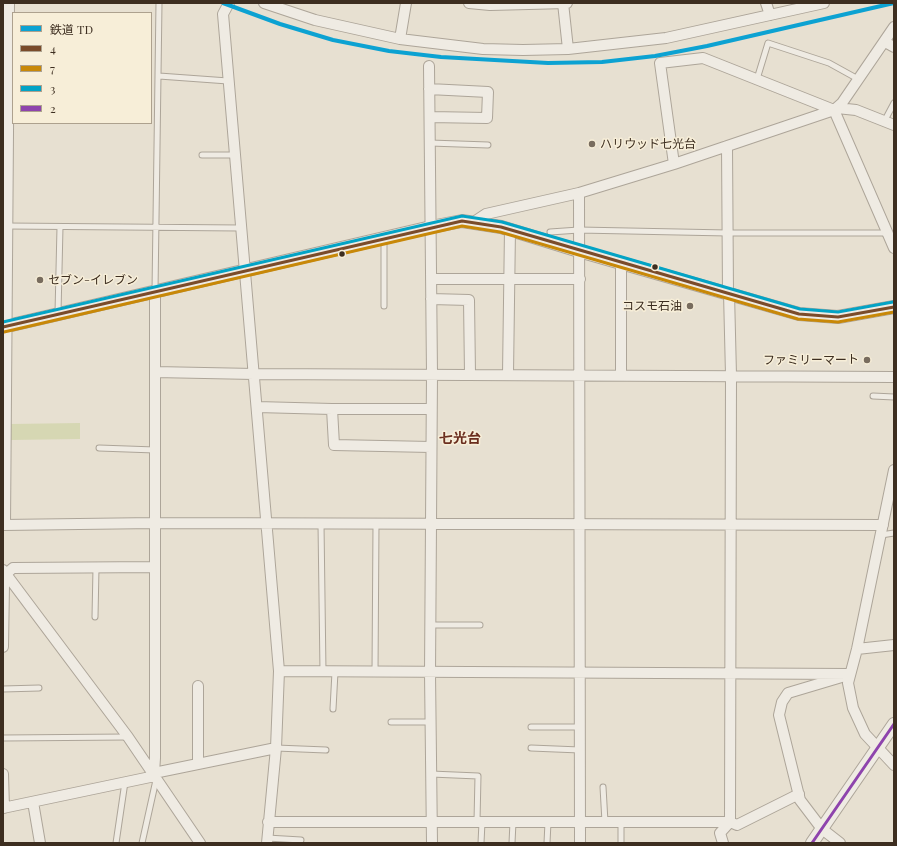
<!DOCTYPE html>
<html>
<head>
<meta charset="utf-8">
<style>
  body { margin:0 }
  #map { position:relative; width:897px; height:846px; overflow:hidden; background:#e7e0d1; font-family:"Playfair Display","Noto Sans JP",serif }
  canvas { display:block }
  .frame { position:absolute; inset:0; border:4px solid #3d2e20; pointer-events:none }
  .legend { position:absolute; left:12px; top:12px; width:140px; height:112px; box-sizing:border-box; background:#f7eed8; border:1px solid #ada18e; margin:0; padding:5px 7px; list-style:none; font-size:12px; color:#3d2e20 }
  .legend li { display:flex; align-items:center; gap:8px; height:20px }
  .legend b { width:20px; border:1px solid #ada18e }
</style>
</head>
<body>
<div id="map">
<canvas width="897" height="846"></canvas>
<div class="frame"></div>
<ul class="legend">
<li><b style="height:5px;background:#0ca2d2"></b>鉄道 TD</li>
<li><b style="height:5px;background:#7a4b2a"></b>4</li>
<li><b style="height:5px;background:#c88808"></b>7</li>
<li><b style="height:5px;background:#03a3c5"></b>3</li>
<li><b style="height:5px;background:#8e44ad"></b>2</li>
</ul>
</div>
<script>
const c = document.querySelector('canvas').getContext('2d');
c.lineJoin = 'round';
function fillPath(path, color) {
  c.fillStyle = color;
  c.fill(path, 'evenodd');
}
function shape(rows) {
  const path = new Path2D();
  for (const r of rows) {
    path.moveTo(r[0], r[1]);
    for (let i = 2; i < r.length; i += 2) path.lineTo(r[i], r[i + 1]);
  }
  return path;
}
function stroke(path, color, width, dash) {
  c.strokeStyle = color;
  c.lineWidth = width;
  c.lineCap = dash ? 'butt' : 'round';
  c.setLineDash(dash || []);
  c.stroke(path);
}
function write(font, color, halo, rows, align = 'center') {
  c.font = font + ' "Playfair Display","Noto Sans JP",serif';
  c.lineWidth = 3;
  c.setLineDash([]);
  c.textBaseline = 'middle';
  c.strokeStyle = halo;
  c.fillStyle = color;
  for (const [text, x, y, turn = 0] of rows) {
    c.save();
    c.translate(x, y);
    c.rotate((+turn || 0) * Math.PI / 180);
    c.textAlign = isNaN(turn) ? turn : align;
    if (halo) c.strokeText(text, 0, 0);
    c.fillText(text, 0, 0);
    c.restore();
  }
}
fillPath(shape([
  [80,423,80,439,11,440,11,424]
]), '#d6d7b3');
const service = shape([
  [159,76,228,81],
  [757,79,768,43,829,63,858,79],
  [885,120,894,103],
  [430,143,488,145],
  [202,155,234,155],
  [7,226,240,228],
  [550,232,579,230,728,233,887,233],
  [384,239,384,306],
  [155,291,159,3],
  [58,313,60,227],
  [873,396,894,397],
  [99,448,155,450],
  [321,524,323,672],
  [881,535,894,533],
  [95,617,96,568],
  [430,625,480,625],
  [375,672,376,524],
  [3,689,39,688],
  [333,709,335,672],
  [391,722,431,722],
  [531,727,580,727],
  [3,738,127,737],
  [276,748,326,750],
  [531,748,580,750],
  [431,774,478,776,477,821],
  [603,787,605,822],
  [267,838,301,840],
  [116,843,125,782],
  [142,843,156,780],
  [481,843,482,822],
  [512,843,513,822],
  [547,843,548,822],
  [621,843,621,822]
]);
const minor = shape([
  [229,3,223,14,279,671,276,748,267,843],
  [264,3,315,20,400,39,483,49,523,50,568,49,666,38,824,3],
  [469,3,490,5,567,3],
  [563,3,568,49],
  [766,3,770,15],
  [400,39,406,3],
  [885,42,894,47],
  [429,66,432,374,430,673,432,843],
  [429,89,488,92,487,118,430,117],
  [837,108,856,110,894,125],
  [727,146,728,293],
  [674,164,660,63,703,58,834,110,894,248],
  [579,193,580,843],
  [474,222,486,214,579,193,674,164,834,110,842,103,894,27],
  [621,263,621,375],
  [431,279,580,279],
  [431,299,469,300,470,374],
  [155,372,254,374,894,377],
  [508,374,510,229],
  [257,407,332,409,431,409],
  [332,409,334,445,431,447],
  [894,470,857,649,848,683,853,708,865,734,894,765],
  [3,525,155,523,883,525],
  [5,525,9,3],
  [3,570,128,737,200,843],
  [3,647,4,585,6,574,13,568,155,567],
  [857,649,894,645],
  [279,671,850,674],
  [198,686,198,764],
  [154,773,155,758,155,291],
  [154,773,276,748],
  [3,774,4,808],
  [33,802,40,843],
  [3,808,155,776],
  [268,822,730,822,737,825,799,794],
  [723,843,720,833,730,822,731,375,729,293],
  [840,843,822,829,800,800,779,715,782,702,788,693,845,676]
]);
const tertiary = shape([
  [3,327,431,227,462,221,501,227,579,251,799,314,838,317,894,307],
  [812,843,894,724]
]);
stroke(service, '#ada599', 7);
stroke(minor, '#ada599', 12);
stroke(tertiary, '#ada599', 14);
stroke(service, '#efebe3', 5);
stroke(minor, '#efebe3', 10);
stroke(tertiary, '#efebe3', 12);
stroke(shape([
  [3,327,462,221,501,227,799,314,838,317,894,307]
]), '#7a4b2a', 3);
stroke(shape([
  [4,332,462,226,500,232,798,319,838,322,894,312]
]), '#c88808', 3);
stroke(shape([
  [3,322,462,216,502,222,800,309,838,312,893,302]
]), '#03a3c5', 3);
stroke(shape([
  [812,843,894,724]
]), '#8e44ad', 3);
stroke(shape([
  [223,3,280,24,333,40,389,51,441,57,548,63,602,62,655,56,707,46,894,3]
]), '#0ca2d2', 4);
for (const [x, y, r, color] of [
  [592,144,4,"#786c5e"],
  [342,254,3.5,"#3d2e20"],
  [655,267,3.5,"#3d2e20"],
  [40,280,4,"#786c5e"],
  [690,306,4,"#786c5e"],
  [867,360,4,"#786c5e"]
]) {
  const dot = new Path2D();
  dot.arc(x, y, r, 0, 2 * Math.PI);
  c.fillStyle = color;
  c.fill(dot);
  stroke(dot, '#f7eed8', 1.5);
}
write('12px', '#3d2e20', '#f7eed8', [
  ["ハリウッド七光台",600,144],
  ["セブン-イレブン",48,280],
  ["コスモ石油",682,306,"right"],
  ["ファミリーマート",859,360,"right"]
], 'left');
write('bold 14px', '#6b2e1e', '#f7eed8', [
  ["七光台",460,439]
]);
</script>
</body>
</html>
